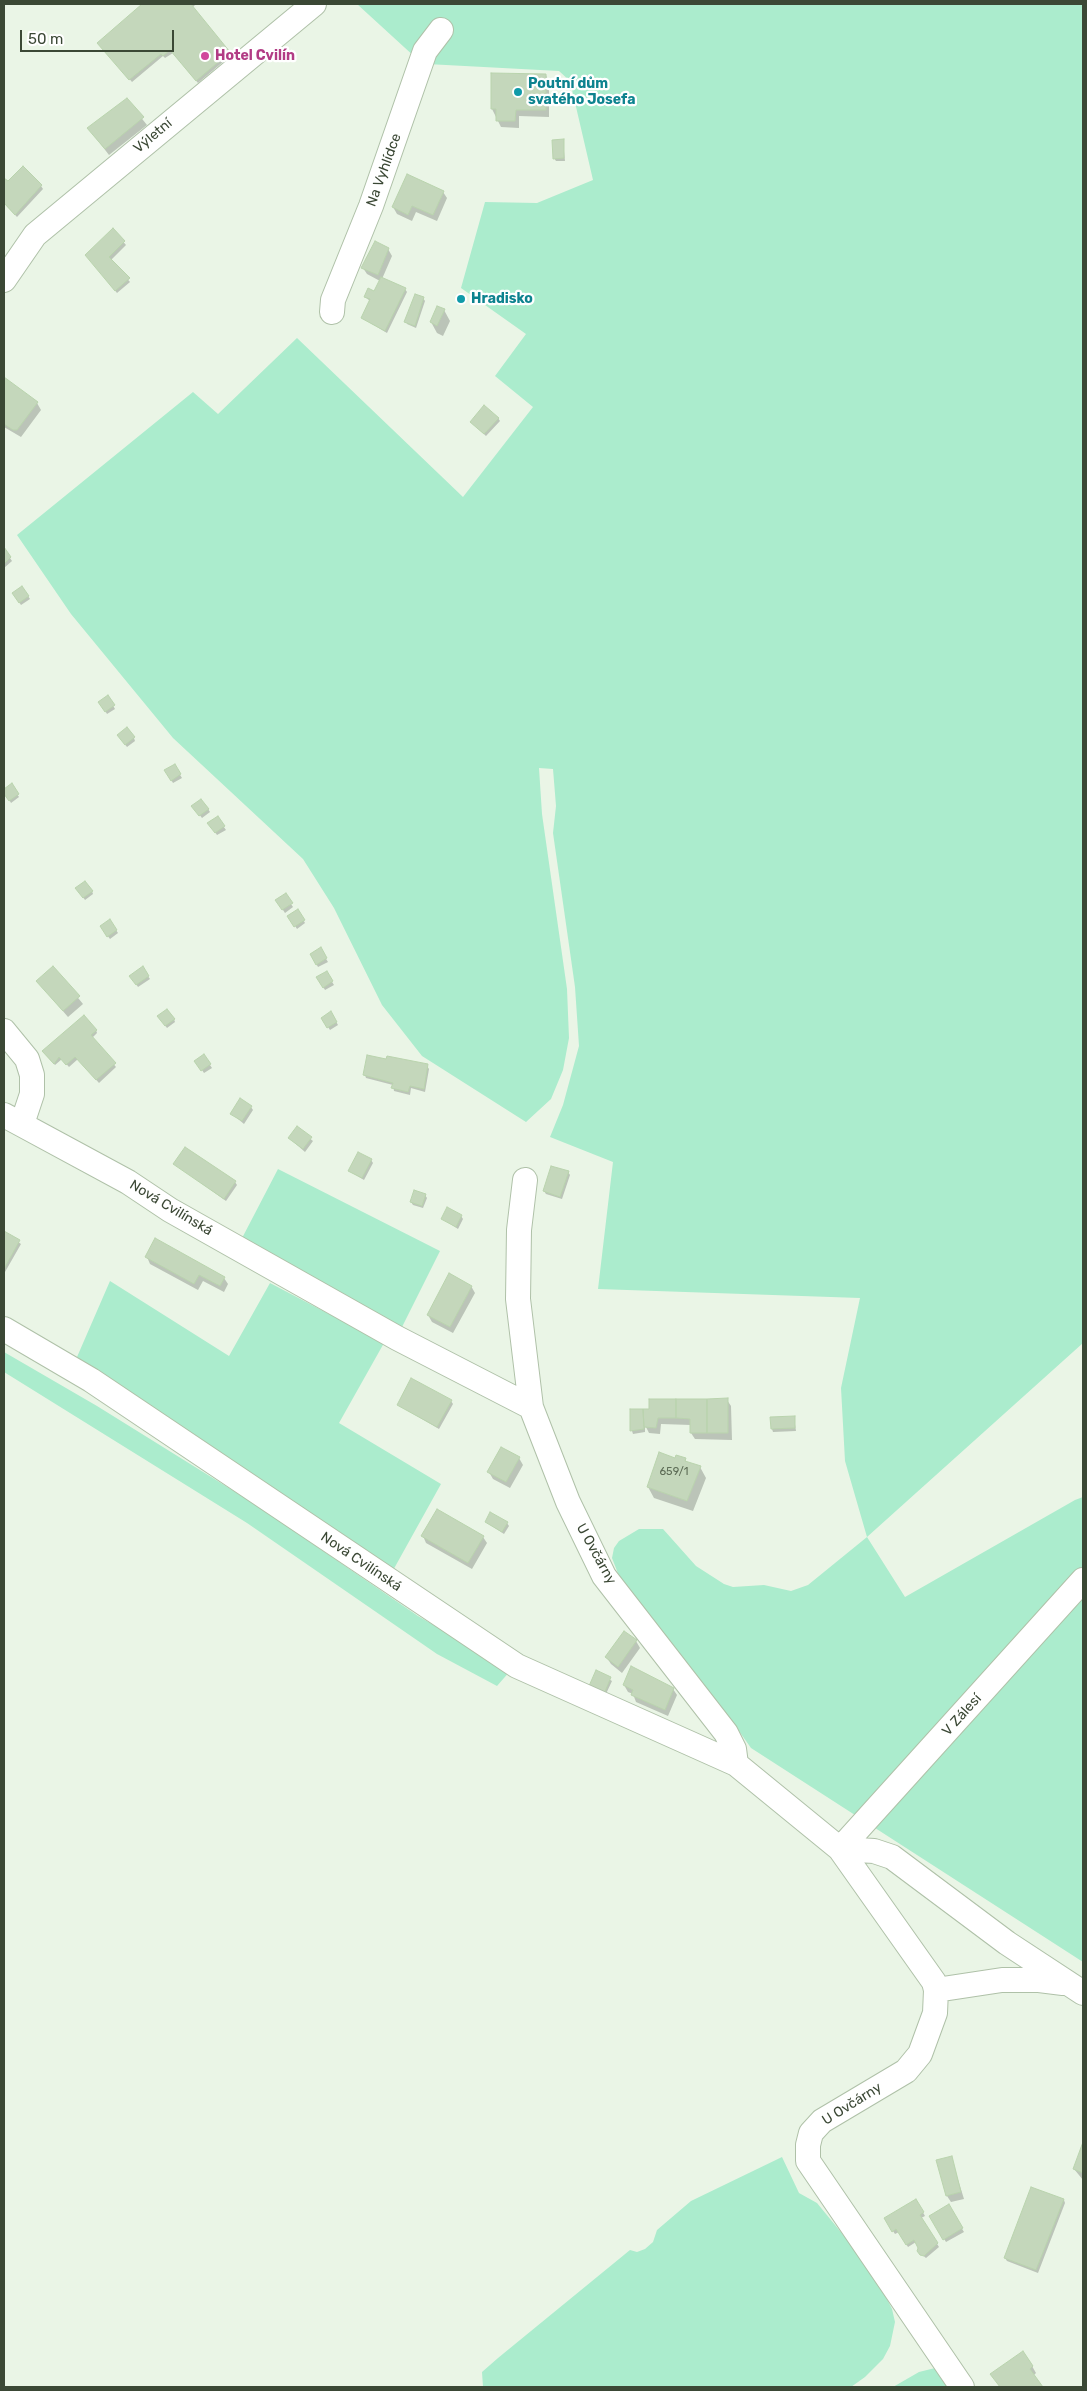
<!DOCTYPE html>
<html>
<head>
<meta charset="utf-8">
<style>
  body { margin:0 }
  #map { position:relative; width:1087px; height:2391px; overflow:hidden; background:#eaf5e6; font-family:Rubik,sans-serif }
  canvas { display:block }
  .frame { position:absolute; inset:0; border:5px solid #3b4835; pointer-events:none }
  .scale { position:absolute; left:20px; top:30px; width:154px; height:22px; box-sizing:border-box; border:2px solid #3b4835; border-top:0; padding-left:6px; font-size:15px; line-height:18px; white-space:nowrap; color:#3b4835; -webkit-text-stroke:4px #fff; paint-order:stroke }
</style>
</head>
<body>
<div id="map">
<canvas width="1087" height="2391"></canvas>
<div class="frame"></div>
<div class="scale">50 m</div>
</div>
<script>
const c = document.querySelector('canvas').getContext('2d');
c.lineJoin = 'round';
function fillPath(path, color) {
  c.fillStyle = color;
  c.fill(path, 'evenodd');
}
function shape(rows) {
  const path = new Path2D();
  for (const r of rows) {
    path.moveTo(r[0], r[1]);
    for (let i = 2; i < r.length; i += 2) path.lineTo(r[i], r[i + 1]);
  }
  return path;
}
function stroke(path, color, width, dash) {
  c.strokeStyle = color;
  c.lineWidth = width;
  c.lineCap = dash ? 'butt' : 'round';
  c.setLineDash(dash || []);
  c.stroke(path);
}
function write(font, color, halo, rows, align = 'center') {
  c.font = font + ' Rubik,sans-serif';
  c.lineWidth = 4.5;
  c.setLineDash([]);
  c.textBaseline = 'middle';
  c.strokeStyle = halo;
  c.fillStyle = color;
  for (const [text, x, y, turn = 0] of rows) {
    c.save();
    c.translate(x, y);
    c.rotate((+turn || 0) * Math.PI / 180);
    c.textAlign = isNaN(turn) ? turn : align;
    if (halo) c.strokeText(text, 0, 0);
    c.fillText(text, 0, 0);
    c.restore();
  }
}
fillPath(shape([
  [357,4,1083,4,1083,1343,867,1537,905,1597,1075,1500,1083,1497,1083,1962,751,1748,734,1724,633,1604,619,1576,612,1558,614,1548,619,1541,639,1529,663,1529,696,1566,724,1584,733,1587,764,1585,791,1591,808,1585,867,1537,845,1461,841,1388,860,1298,598,1289,613,1162,550,1137,563,1105,579,1046,575,987,553,833,556,806,553,769,539,768,542,814,567,989,569,1038,563,1070,551,1099,526,1122,422,1056,382,1005,334,908,303,859,173,738,71,614,17,535,193,392,218,414,297,338,463,497,533,407,495,376,526,334,461,288,485,202,537,203,593,180,570,81,559,71,427,64,416,58],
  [278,1169,440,1251,401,1329,240,1242],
  [110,1281,229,1356,270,1283,384,1343,339,1423,441,1484,391,1574,77,1357],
  [4,1352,97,1406,253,1503,418,1616,511,1670,497,1686,437,1654,247,1523,4,1372],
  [782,2157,799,2193,817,2203,849,2242,881,2287,892,2309,895,2322,890,2346,883,2359,865,2377,851,2387,483,2387,482,2372,498,2358,630,2250,637,2252,645,2249,653,2242,657,2230,691,2201],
  [935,2368,951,2387,893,2387,919,2372]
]), '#abeccd');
fillPath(shape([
  [144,4,196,4,192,8,230,56,198,83,173,53,165,58,163,56,132,82,99,43],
  [492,74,546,75,549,82,549,117,519,116,519,128,501,127,492,109],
  [127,100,147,125,109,155,89,129],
  [563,141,565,161,556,161,554,158],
  [4,179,8,183,41,186,43,189,17,217,4,203],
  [443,192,447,198,437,221,416,212,412,221,397,214,393,207],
  [113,230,126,245,111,260,130,282,117,293,89,258],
  [388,249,392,256,382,279,405,289,407,292,387,333,362,318,370,301,365,297,375,292,380,281,367,274,363,268],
  [423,298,425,301,416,328,407,324,406,321],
  [444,310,450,321,443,336,437,333,431,322],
  [4,379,37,403,41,410,21,437,4,427],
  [498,418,500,421,486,436,471,422],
  [4,549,12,561,4,568],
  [15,596,28,596,30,599,21,605],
  [108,697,115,709,107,714,100,702],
  [120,738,134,738,135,741,127,747],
  [174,765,182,778,173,783,166,771],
  [11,785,19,797,11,803,4,790],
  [195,809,208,809,210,812,202,818],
  [217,817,226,830,217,835,209,823],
  [79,891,92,891,93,894,85,900],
  [285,895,293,907,285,913,277,901],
  [298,911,305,923,297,929,289,916],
  [110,921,118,933,110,939,101,927],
  [320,949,328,962,318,967,311,954],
  [53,967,83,1004,68,1017,37,981],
  [142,968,150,979,138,987,131,976],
  [326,972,334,985,325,990,318,978],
  [331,1013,338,1025,330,1030,322,1018],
  [174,1019,175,1022,167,1028,161,1020],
  [96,1030,97,1033,92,1038,116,1067,99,1083,78,1059,69,1067,62,1059,55,1065,46,1055],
  [204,1056,212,1068,204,1073,196,1061],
  [427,1066,429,1069,425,1092,411,1088,410,1095,394,1091,393,1085,366,1078,365,1075],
  [251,1107,253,1110,244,1124,232,1114],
  [297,1128,313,1141,305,1152,289,1138],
  [371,1160,373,1163,364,1180,349,1171],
  [175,1164,235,1182,237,1185,226,1201],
  [568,1172,570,1175,562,1199,546,1194,544,1191],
  [425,1195,427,1198,423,1208,413,1205,411,1202],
  [461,1216,463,1219,458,1229,443,1219],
  [4,1232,21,1244,5,1272,4,1271],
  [147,1257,224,1278,228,1284,224,1292,203,1281,198,1290,150,1264],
  [471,1286,475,1293,453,1333,432,1322,428,1315],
  [727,1400,731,1406,732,1440,695,1439,691,1433,691,1425,661,1424,660,1434,649,1433,645,1425,645,1432,633,1434,632,1431,631,1410,650,1411],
  [451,1401,453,1404,439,1429,398,1405],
  [794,1417,796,1431,773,1432,772,1429],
  [519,1458,523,1465,510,1488,493,1479,489,1472],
  [676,1459,685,1459,687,1463,700,1467,706,1478,693,1511,654,1498,648,1487],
  [486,1522,507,1523,509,1526,504,1534],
  [423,1536,483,1537,487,1543,472,1569,426,1543],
  [625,1633,636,1641,640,1648,622,1673,611,1664,607,1658],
  [597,1672,612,1681,605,1696],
  [624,1685,673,1689,677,1695,668,1716,636,1702,633,1694,628,1692],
  [1083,2145,1083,2180,1074,2169],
  [951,2157,964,2199,951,2202,947,2196],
  [1032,2188,1064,2200,1065,2203,1038,2273,1007,2261,1005,2258],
  [916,2200,925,2216,921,2218,939,2247,926,2258,921,2254,916,2242,908,2247,899,2232,895,2234,885,2219],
  [948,2206,964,2232,946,2242,930,2216],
  [1032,2366,1036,2373,1033,2376,1041,2387,1000,2387,996,2381]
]), '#0003');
const building = shape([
  [142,4,191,4,230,52,196,81,170,50,163,56,161,54,129,80,97,43,142,4],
  [491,73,546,74,546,110,516,110,515,121,496,121,496,109,491,109,491,73],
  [127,98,144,117,105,149,87,128,127,98],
  [564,139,564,158,553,159,552,140,564,139],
  [23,166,42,185,15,215,4,203,4,178,8,181,23,166],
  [407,174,444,191,433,215,412,206,408,215,392,207,407,174],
  [113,228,125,241,109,257,130,278,115,291,85,255,113,228],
  [375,241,389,248,378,275,361,268,375,241],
  [381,277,406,288,385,331,361,318,370,299,364,297,368,288,374,291,381,277],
  [415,294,424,297,415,326,404,322,415,294],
  [437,306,445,309,437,326,430,322,437,306],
  [4,377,38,402,17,430,13,430,4,424,4,377],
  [484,405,499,418,484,434,470,422,484,405],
  [4,547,11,557,4,564,4,547],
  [22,586,29,596,19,603,12,593,22,586],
  [108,695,115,705,105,712,98,702,108,695],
  [127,727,135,737,125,745,117,735,127,727],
  [175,764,181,774,171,781,164,770,175,764],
  [12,783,19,794,9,801,4,794,4,789,12,783],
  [201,799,209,809,199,816,191,806,201,799],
  [218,816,225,826,215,833,207,823,218,816],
  [85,881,93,891,83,898,75,888,85,881],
  [286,893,293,903,282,910,275,900,286,893],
  [298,909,305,920,294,927,287,916,298,909],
  [110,919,117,930,107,937,100,926,110,919],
  [321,947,327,958,316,965,310,954,321,947],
  [53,966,80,996,63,1011,36,981,53,966],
  [143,966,149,976,136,985,129,976,143,966],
  [327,971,333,981,323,988,316,977,327,971],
  [167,1009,175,1019,165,1026,157,1016,167,1009],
  [331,1011,337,1022,327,1028,321,1018,331,1011],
  [84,1015,97,1030,91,1035,116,1063,96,1080,75,1057,66,1065,59,1057,54,1064,42,1051,84,1015],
  [204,1054,211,1064,201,1071,194,1061,204,1054],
  [367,1055,386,1059,387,1056,428,1064,424,1089,410,1086,408,1092,391,1088,393,1083,363,1075,367,1055],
  [240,1098,252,1106,242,1121,230,1114,240,1098],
  [297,1126,312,1137,303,1149,288,1138,297,1126],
  [185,1147,236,1181,224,1199,173,1164,185,1147],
  [358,1152,372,1159,362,1178,348,1171,358,1152],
  [551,1166,569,1171,560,1197,543,1191,551,1166],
  [414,1190,426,1194,422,1206,410,1202,414,1190],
  [447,1207,462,1215,456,1227,441,1219,447,1207],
  [4,1231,20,1240,4,1269,4,1231],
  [155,1238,225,1277,220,1286,199,1275,194,1284,145,1257,155,1238],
  [449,1273,472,1286,450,1327,427,1315,449,1273],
  [411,1378,452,1400,437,1427,397,1405,411,1378],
  [728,1398,728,1433,707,1433,707,1399,728,1398],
  [649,1399,676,1399,676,1418,658,1418,656,1428,644,1427,643,1409,649,1409,649,1399],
  [676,1399,707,1399,707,1433,690,1433,690,1419,676,1418,676,1399],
  [630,1409,643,1409,644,1429,630,1431,630,1409],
  [795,1416,795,1428,771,1429,770,1417,795,1416],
  [501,1447,520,1457,506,1482,487,1472,501,1447],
  [659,1452,675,1458,676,1455,686,1458,685,1461,701,1466,687,1501,647,1487,659,1452],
  [437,1509,484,1536,468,1563,421,1536,437,1509],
  [490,1512,508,1522,502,1532,485,1522,490,1512],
  [624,1631,637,1640,618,1667,605,1657,624,1631],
  [631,1666,674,1688,665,1710,631,1695,633,1690,623,1685,631,1666],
  [596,1670,611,1677,604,1694,589,1686,596,1670],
  [1083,2142,1083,2173,1073,2169,1083,2142],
  [952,2156,961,2192,946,2196,936,2160,952,2156],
  [1031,2187,1064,2199,1036,2270,1004,2258,1031,2187],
  [916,2199,924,2212,920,2215,938,2243,924,2256,920,2255,917,2251,918,2248,914,2240,906,2245,896,2229,892,2232,884,2218,916,2199],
  [949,2204,963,2228,943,2240,929,2216,949,2204],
  [1023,2351,1033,2366,1030,2369,1043,2387,1000,2387,990,2374,1023,2351]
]);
fillPath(building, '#c4d7bb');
stroke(building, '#b9d3ad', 1);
const minor = shape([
  [4,280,35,235,314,4],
  [332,312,333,300,371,206,425,51,441,30],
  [4,1031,27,1059,32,1075,32,1094,22,1124],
  [4,1115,128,1182,170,1210,397,1338,531,1407],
  [525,1180,519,1230,518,1299,531,1407,568,1502,604,1576,726,1733,734,1749,736,1764],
  [4,1329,91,1380,517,1666,736,1764,840,1849,934,1982,936,1990,935,2013,920,2054,906,2071,822,2121,811,2133,808,2145,808,2161,962,2387],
  [840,1849,1083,1580],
  [840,1849,874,1851,892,1857,1007,1943,1083,1993],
  [936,1990,1002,1980,1039,1980,1063,1983]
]);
stroke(minor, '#afc1a8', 26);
stroke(minor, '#fff', 24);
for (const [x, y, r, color] of [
  [205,56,5,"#d1479c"],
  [518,92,5,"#0f9aa8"],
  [461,299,5,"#0f9aa8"]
]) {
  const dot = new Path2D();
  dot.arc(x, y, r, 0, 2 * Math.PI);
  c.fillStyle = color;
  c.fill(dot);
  stroke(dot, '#fff', 2);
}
write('11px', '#5d6c56', null, [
  ["659/1",674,1472]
]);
write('bold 14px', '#b23c85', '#fff', [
  ["Hotel Cvilín",215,56]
], 'left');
write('bold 14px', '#0d838f', '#fff', [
  ["Poutní dům",528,84],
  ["svatého Josefa",528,100],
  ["Hradisko",471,299]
], 'left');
write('14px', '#3b4835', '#fff', [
  ["Výletní",153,136,-40],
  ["Na Vyhlídce",384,170,-70],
  ["Nová Cvilínská",171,1208,31],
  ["U Ovčárny",596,1554,61],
  ["Nová Cvilínská",361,1562,34],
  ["V Zálesí",962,1715,-48],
  ["U Ovčárny",852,2104,-32]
]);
</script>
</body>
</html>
